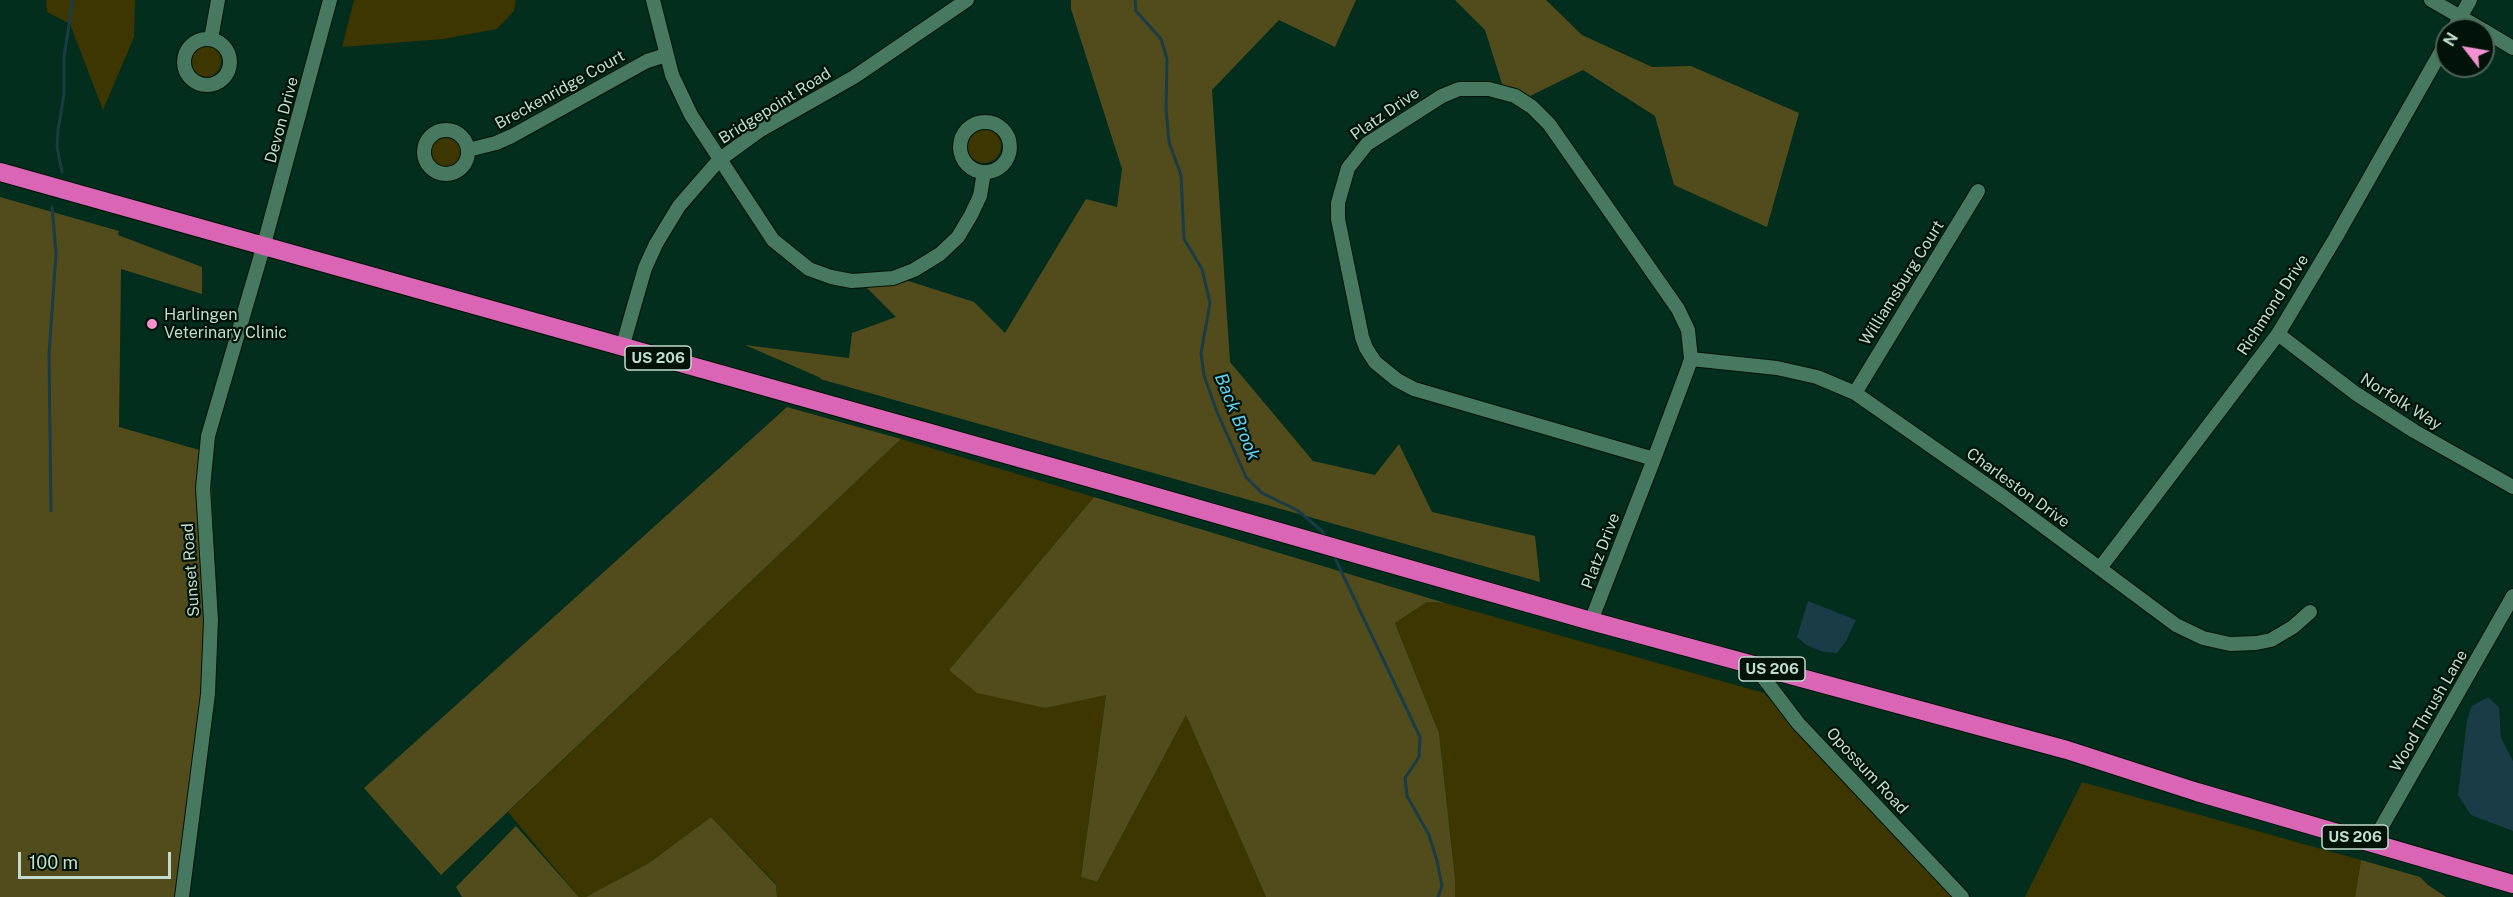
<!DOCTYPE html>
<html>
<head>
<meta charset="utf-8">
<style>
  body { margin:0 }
  #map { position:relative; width:2513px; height:897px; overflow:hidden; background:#032d1c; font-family:"Public Sans",sans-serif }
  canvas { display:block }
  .north { position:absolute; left:2435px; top:18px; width:60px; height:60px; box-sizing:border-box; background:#011309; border:2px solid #4e6357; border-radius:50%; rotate:301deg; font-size:16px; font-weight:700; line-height:24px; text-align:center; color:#c1dccd }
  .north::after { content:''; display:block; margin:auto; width:21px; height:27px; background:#f591d2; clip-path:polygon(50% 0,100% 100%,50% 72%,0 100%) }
  .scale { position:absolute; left:18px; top:852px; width:153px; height:27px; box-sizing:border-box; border:3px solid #c1dccd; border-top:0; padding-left:8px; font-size:18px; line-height:21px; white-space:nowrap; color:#c1dccd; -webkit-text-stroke:4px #011309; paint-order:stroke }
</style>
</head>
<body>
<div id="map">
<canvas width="2513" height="897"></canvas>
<div class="north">N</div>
<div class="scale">100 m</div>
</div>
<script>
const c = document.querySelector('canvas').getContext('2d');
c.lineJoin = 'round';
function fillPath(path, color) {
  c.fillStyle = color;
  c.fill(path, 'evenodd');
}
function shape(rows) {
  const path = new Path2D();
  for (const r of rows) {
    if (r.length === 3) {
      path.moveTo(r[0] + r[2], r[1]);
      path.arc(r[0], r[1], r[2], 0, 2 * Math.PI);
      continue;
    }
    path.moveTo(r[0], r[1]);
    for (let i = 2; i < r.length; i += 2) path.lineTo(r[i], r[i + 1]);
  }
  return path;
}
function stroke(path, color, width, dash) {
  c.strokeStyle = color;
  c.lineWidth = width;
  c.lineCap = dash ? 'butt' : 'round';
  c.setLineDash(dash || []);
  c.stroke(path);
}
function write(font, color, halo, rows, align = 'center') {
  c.font = font + ' "Public Sans",sans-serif';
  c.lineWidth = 4.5;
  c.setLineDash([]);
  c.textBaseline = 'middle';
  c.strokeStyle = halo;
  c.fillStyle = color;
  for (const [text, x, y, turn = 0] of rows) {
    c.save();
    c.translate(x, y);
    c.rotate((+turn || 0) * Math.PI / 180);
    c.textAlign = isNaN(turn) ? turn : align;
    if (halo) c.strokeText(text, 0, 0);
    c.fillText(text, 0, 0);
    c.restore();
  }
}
fillPath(shape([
  [46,0,135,0,134,37,103,110,70,24,47,12],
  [354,0,516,0,514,11,497,29,443,39,342,47],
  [204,61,17],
  [984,146,17],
  [444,153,17],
  [901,439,1094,497,949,670,1045,708,1106,694,1081,877,1097,882,1186,715,1266,897,777,897,776,884,711,817,649,863,586,897,579,897,508,812],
  [1427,602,1445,603,1764,693,1955,897,1455,897,1455,878,1439,733,1395,623],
  [2082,782,2361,860,2355,897,2025,897]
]), '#3e3600');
fillPath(shape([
  [1071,0,1356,0,1335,47,1279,20,1212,90,1230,362,1313,461,1375,475,1399,444,1432,512,1535,536,1540,582,820,379,821,378,745,345,849,358,852,333,896,317,859,280,893,276,974,302,1005,333,1086,199,1117,207,1122,169,1071,9],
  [1455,0,1546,0,1582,35,1652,67,1691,66,1799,113,1767,227,1674,185,1655,116,1583,70,1526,98,1503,87,1485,30],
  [0,197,119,231,118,235,202,267,202,294,121,269,119,427,210,453,218,649,186,897,0,897],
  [787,407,901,439,441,875,364,788],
  [1094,497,1445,603,1427,602,1395,623,1439,733,1455,878,1455,897,1266,897,1186,715,1097,882,1081,877,1106,695,1045,708,977,693,949,670],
  [711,817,776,885,777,897,586,897,649,863],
  [516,826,579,897,462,897,456,887],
  [2361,860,2420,877,2428,885,2446,897,2355,897]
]), '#524c1c');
fillPath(shape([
  [1808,601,1856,620,1846,641,1837,653,1823,652,1806,645,1797,637],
  [2488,697,2499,707,2501,738,2513,761,2513,831,2471,815,2458,795,2467,720,2472,706]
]), '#193c47');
stroke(shape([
  [1135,0,1136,11,1161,39,1167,59,1166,109,1169,142,1181,175,1184,239,1202,269,1210,303,1201,353,1204,375,1217,412,1246,477,1262,493,1297,510,1322,531,1326,539],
  [62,172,57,147,58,130,64,94,64,57,73,0],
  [51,511,49,355,56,253,52,207],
  [1334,556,1420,737,1419,757,1405,778,1407,796,1429,835,1437,861,1442,886,1438,897]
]), '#193c47', 3);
const minor = shape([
  [653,0,672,75,691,115,773,240,809,269,831,277,852,281,893,278,914,270,940,254,958,237,971,215,980,196,984,172],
  [2431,0,2483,30],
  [2453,30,2470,0],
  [2483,30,2513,48],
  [207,62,23],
  [211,39,218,0],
  [985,147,25],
  [446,152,22],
  [468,150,496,143,512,136,647,61,666,55],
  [2278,334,2355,393,2414,431,2513,487],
  [622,348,645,268,656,244,679,206,719,160,759,131,854,77,967,0],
  [1691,359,1777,368,1817,377,1855,393,2004,497,2176,625,2203,638,2230,644,2256,643,2271,640,2293,627,2310,612],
  [1855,393,1978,191],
  [2100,568,2278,334,2336,237,2447,41],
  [1591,621,1654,459,1688,368,1691,359,1688,330,1678,309,1549,124,1532,107,1515,96,1489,89,1459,89,1442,96,1367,144,1348,168,1338,203,1338,219,1362,337,1366,348,1375,362,1397,380,1414,389,1654,459],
  [1753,664,1798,723,1962,897],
  [2373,842,2513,596],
  [182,897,208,694,211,620,203,488,208,436,263,248,330,0]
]);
const highway = shape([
  [0,172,1080,475,1591,621,2067,750,2197,792,2513,884]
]);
stroke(minor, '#001308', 16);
stroke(highway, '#001308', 20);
stroke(minor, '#467960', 14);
stroke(highway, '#d965b4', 18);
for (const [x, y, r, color] of [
  [152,324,6,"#f591d2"]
]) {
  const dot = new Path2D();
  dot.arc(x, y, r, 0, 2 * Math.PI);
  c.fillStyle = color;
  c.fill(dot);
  stroke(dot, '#011309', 2);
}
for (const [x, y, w] of [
  [658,358,66],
  [1772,669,66],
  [2355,837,66]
]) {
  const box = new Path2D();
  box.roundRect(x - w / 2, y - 12, w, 24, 4.5);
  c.fillStyle = '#011309';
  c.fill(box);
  stroke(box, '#c1dccd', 1.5);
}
write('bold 15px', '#c1dccd', null, [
  ["US 206",658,358],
  ["US 206",1772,669],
  ["US 206",2355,837]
]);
write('16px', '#c1dccd', '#011309', [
  ["Breckenridge Court",560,90,-29],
  ["Bridgepoint Road",775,106,-32],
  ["Platz Drive",1385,114,-35],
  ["Devon Drive",282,120,-75],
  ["Williamsburg Court",1902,283,-58],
  ["Richmond Drive",2273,305,-57],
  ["Norfolk Way",2401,402,32],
  ["Charleston Drive",2018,488,36],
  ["Platz Drive",1601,551,-69],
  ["Sunset Road",191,570,-94],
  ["Wood Thrush Lane",2429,711,-60],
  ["Opossum Road",1867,771,47]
]);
write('16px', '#c1dccd', '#011309', [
  ["Harlingen",164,315],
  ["Veterinary Clinic",164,333]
], 'left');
write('italic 18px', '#60d1f4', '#011309', [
  ["Back Brook",1237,417,68]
]);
</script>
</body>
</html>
